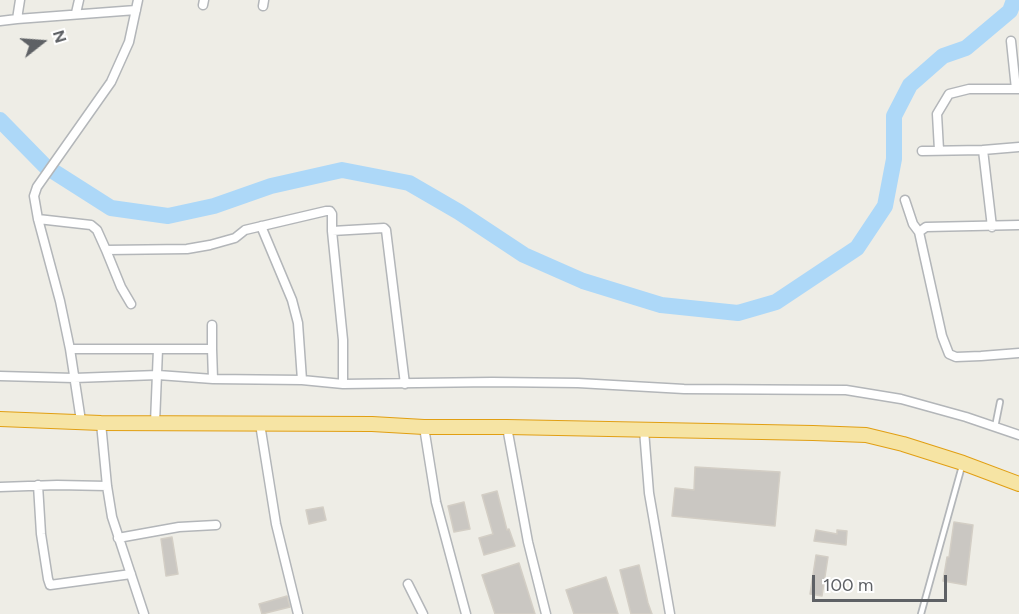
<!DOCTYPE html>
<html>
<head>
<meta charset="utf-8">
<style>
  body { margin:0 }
  #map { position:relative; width:1019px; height:614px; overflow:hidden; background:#eeede6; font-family:Figtree,sans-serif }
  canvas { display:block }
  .north { position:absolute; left:12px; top:12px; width:60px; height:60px; -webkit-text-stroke:4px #fff; paint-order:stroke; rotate:73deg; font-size:16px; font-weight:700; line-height:24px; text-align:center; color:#5e6165 }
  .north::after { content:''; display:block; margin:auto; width:21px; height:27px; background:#5e6165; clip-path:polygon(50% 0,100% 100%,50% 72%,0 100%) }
  .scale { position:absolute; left:812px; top:575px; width:135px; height:27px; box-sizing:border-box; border:3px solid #5e6165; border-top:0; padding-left:8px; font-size:18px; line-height:21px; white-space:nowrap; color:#5e6165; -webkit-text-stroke:4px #fff; paint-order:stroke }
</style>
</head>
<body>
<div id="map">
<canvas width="1019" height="614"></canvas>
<div class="north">N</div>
<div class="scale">100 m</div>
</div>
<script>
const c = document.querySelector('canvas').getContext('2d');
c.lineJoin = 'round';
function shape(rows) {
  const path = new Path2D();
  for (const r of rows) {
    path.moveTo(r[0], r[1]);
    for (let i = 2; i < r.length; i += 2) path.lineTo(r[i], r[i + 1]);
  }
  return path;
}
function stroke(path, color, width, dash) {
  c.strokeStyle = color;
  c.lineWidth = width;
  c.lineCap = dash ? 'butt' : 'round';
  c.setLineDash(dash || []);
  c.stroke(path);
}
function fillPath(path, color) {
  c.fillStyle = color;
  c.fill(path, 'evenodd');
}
stroke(shape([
  [0,120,45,166,111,208,168,216,214,206,271,186,342,170,409,183,459,212,524,255,583,281,661,305,738,313,776,302,857,248,885,206,894,159,894,116,910,85,943,56,966,48,1010,11,1014,0]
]), '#add8f8', 16);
const building = shape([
  [695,467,780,472,775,526,672,516,675,488,694,490,695,467],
  [497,491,507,530,509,529,515,546,484,555,479,538,493,534,482,495,497,491],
  [464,502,470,529,454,532,448,506,464,502],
  [323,507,326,520,309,524,306,510,323,507],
  [954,522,973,525,966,585,943,581,947,557,949,557,954,522],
  [816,530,837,534,837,530,847,531,846,545,814,541,816,530],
  [172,537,178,574,166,576,161,539,172,537],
  [816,555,828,557,822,596,810,594,816,555],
  [519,563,535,614,495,614,482,575,519,563],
  [639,565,648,603,652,614,631,614,620,570,639,565],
  [606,577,618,614,574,614,566,590,606,577],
  [287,596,290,607,262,614,259,604,287,596]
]);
fillPath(building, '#cac7c2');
stroke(building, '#d3cec5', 1.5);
const service = shape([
  [995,427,1000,402],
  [921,614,962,466]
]);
const minor = shape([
  [20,0,17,19,136,10],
  [203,5,204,0],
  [263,6,264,0],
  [76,13,79,0],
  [0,21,17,19],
  [1011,41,1016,89],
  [939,150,937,114,949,94,969,89,1019,89],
  [922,151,983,150],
  [905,200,913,224,919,232,942,336,949,354,956,357,981,356,1019,353],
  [38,219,91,225,97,230,106,250,187,249,210,245,235,238,245,230,326,211,330,211,332,214,332,231],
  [261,226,292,300,298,323,302,380],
  [992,227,983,150,1019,147],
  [919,232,926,227,1019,225],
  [106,250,121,287,131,304],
  [70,349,212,349,212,325],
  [212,349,213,379],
  [0,376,74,378,158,375,213,379,302,380,343,384,492,382,578,383,684,389,846,390,901,399,966,417,1019,435],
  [343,384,343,340,332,231,384,228,386,230,405,384],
  [81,421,70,349,60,301,38,219,34,196,37,187,111,82,129,42,138,0],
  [101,423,107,486,112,517,144,614],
  [155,423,158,349],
  [260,424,276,524,298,614],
  [424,427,436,502,466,614],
  [507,427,528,542,546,614],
  [644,430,649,493,670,614],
  [38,485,41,534,48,579,50,585,131,574],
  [0,487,57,485,107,486],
  [118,538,179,527,216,525],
  [408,584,423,614]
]);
const trunk = shape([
  [0,419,101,423,372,424,424,427,507,427,813,433,866,435,903,444,963,463,1019,484]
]);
stroke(service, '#b3b6b9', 8);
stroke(minor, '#b3b6b9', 11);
stroke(trunk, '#e19f13', 16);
stroke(service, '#fff', 4.5);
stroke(minor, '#fff', 8);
stroke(trunk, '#f6e4a4', 14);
</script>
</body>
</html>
